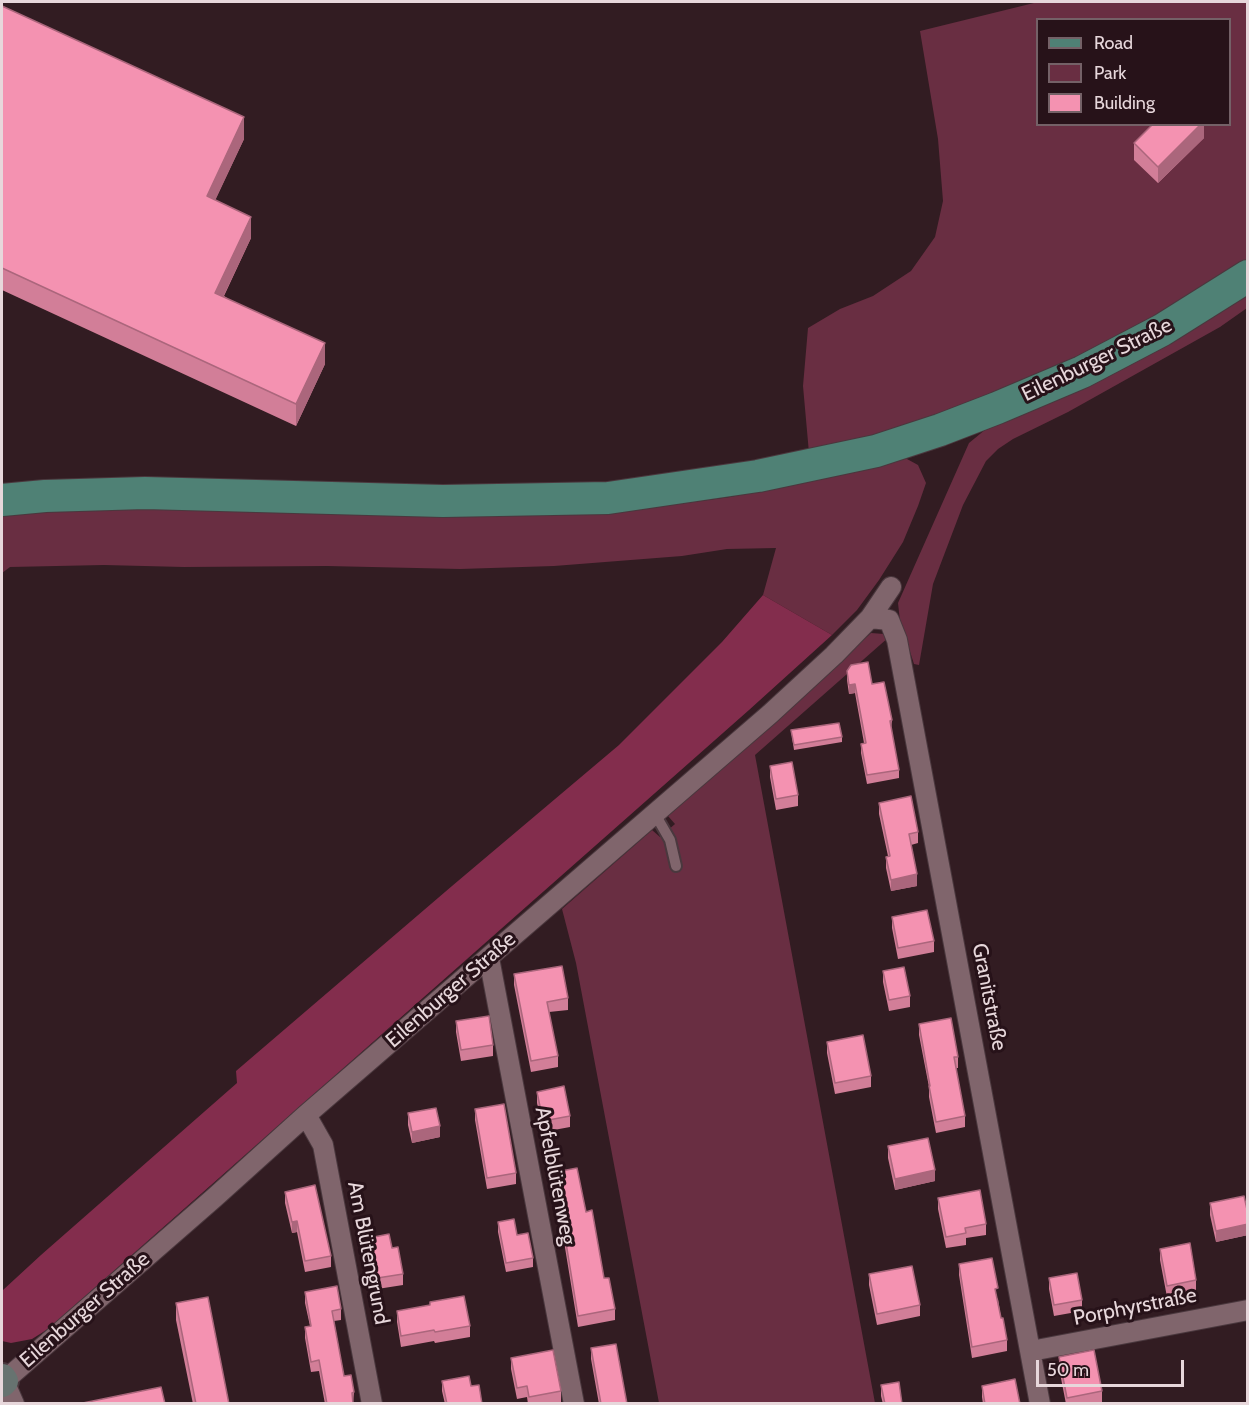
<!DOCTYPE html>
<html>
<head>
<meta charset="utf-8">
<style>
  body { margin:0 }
  #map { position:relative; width:1249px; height:1405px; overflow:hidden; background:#321c22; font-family:Cabin,sans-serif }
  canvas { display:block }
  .frame { position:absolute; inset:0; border:3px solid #e7d7db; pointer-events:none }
  .legend { position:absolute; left:1036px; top:18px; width:195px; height:108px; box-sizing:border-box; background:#271219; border:2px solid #746167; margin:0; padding:8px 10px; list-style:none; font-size:18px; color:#e7d7db }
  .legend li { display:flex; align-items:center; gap:12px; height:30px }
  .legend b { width:30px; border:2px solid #746167 }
  .scale { position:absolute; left:1036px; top:1360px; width:148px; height:27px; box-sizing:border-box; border:3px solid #e7d7db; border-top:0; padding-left:8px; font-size:18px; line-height:21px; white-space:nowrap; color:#e7d7db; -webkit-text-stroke:4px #271219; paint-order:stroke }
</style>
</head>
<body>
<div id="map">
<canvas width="1249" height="1405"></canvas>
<div class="frame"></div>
<ul class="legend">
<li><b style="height:8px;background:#4f8175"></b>Road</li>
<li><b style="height:16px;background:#692e42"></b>Park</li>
<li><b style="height:16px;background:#f492b1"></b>Building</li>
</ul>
<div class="scale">50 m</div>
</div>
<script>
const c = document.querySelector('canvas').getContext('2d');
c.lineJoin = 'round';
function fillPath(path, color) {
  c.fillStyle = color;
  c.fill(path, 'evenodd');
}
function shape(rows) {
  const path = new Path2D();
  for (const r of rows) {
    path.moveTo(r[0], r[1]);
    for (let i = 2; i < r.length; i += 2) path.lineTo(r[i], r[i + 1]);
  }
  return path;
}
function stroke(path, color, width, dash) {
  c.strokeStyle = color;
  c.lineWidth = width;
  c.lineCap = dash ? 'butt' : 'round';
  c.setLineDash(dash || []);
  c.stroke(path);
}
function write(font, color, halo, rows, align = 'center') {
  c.font = font + ' Cabin,sans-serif';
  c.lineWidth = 6;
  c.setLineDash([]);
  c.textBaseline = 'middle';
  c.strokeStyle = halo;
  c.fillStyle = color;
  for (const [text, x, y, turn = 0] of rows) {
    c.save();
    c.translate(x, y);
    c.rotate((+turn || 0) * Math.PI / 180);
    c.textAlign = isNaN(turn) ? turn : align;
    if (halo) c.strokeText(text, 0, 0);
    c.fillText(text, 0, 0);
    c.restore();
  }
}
fillPath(shape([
  [1038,2,1247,2,1247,261,1157,321,966,411,809,453,803,386,808,328,840,309,873,296,911,271,935,237,943,201,938,139,920,31],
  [1038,20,1230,20,1230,124,1038,124],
  [1247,289,1247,308,1220,327,1068,412,1013,439,998,449,986,461,963,505,933,584,919,665,914,664,900,621,898,603,969,443,986,429],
  [895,459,907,459,918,465,926,483,918,506,903,542,879,580,857,610,832,635,763,595,776,548,727,549,682,556,554,566,460,569,327,566,184,567,104,565,10,567,2,573,2,512,41,508,639,509,730,497,812,480],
  [871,633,884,634,889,637,755,755,875,1403,659,1403,576,963,562,909,652,830,660,837,675,824,668,816]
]), '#692e42');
fillPath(shape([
  [763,595,832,635,749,710,48,1329,32,1339,11,1343,2,1341,2,1291,3,1290,41,1255,237,1083,236,1071,452,886,619,745,722,642]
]), '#832d4d');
const lane = shape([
  [655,814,670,840,676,866]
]);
const street = shape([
  [870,618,889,620,897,640,1040,1404],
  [489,958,574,1404],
  [306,1115,323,1145,372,1404],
  [1031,1351,1248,1310],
  [14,1404,4,1381,214,1198,306,1115,770,714,834,655,870,618,891,587]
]);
const secondary = shape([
  [2,1378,4,1381,2,1383]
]);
const primary = shape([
  [2,500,45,496,145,493,443,501,608,498,758,476,876,451,940,430,997,408,1082,372,1162,330,1248,276]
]);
stroke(lane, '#4a383e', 14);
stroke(street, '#4a383e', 22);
stroke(secondary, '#4a383e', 32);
stroke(primary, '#4a383e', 34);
stroke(lane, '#80656c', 10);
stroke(street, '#80656c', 20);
stroke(secondary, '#677370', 28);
stroke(primary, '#4f8175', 32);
fillPath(shape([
  [2,6,244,139,215,200,251,238,224,296,325,364,296,426,2,290],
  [1204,124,1204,138,1158,183,1134,160,1134,143],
  [847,671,872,684,892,720,891,729,899,770,899,778,867,784,861,753,861,744,864,743,855,693,849,694,847,680],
  [791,730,842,737,842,742,794,750],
  [770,766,798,795,798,806,776,810,770,777],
  [879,803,918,832,918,843,911,845,917,886,891,891,886,868,886,857,888,856,879,814],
  [892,917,934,941,934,952,898,959,892,928],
  [883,971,910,996,910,1007,889,1011,883,982],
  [514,974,568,998,568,1010,549,1012,558,1056,558,1067,531,1072,514,985],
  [456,1021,493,1045,493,1056,461,1061,456,1032],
  [919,1024,958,1057,958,1068,956,1068,965,1116,965,1127,936,1133,929,1097,929,1087,919,1035],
  [827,1042,871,1076,871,1087,835,1094,827,1053],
  [537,1092,570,1116,570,1127,543,1132,537,1103],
  [475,1109,516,1173,516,1184,487,1189,475,1120],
  [408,1113,440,1137,412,1143,408,1125],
  [888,1146,935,1181,895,1190,888,1158],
  [551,1173,586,1212,604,1278,615,1309,615,1320,578,1327,559,1211,556,1212,551,1184],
  [285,1192,331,1256,331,1267,305,1272,297,1232,292,1233,285,1203],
  [938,1198,986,1224,986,1235,966,1238,966,1245,946,1248,938,1209],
  [1210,1203,1248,1214,1248,1235,1216,1242,1210,1215],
  [498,1222,517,1235,533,1258,533,1267,506,1272,498,1232],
  [364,1239,392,1248,403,1274,403,1285,371,1290,364,1250],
  [1160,1249,1196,1280,1196,1291,1167,1297,1160,1260],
  [959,1264,998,1299,1001,1318,1007,1340,1007,1351,972,1358,959,1275],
  [869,1274,920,1305,920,1316,877,1325,869,1285],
  [1049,1278,1082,1300,1082,1311,1054,1316,1049,1289],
  [305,1292,341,1309,341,1320,334,1321,344,1376,354,1392,353,1404,325,1404,319,1371,311,1372,305,1338,305,1327,310,1326,305,1303],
  [430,1302,470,1326,470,1337,435,1343,434,1341,401,1347,397,1322,397,1311,430,1305],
  [176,1303,229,1404,193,1404,176,1320],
  [591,1348,627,1404,599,1404,591,1359],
  [1059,1357,1102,1391,1102,1402,1097,1404,1066,1404,1059,1368],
  [511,1358,561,1391,561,1402,554,1404,528,1404,527,1397,517,1399,511,1369],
  [442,1381,471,1386,482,1404,445,1404,442,1391],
  [881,1385,902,1404,883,1404,881,1396],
  [982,1386,1020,1404,983,1404,982,1397]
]), '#d27e98');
fillPath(shape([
  [244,117,244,139,207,218,207,196],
  [1201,124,1204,124,1204,138,1158,183,1158,167],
  [251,217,251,238,215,314,215,293],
  [325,343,325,364,296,426,296,404],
  [855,684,855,693,849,694,849,685],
  [917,874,917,886,891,891,891,880],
  [440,1126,440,1137,412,1143,412,1132],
  [935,1170,935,1181,895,1190,895,1179],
  [297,1221,297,1232,292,1233,292,1222],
  [1248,1224,1248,1235,1216,1242,1216,1231]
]), '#ab667c');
const building = shape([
  [2,6,244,117,207,196,251,217,215,293,325,343,296,404,2,268,2,6],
  [1153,124,1201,124,1158,167,1134,143,1153,124],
  [868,662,872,684,884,682,892,720,890,721,899,770,867,775,861,744,866,743,855,684,849,685,847,671,851,665,868,662],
  [839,723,842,737,794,745,791,730,839,723],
  [792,762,798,795,776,799,770,766,792,762],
  [911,796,918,832,909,834,917,874,891,880,886,857,890,856,879,803,911,796],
  [927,910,934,941,898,948,892,917,927,910],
  [562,966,568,998,547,1002,558,1056,531,1061,514,974,562,966],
  [904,967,910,996,889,1000,883,971,904,967],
  [489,1016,493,1045,461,1050,456,1021,489,1016],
  [951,1018,958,1057,954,1057,965,1116,936,1122,929,1086,930,1086,919,1024,951,1018],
  [863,1035,871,1076,835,1083,827,1042,863,1035],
  [564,1086,570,1116,543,1121,537,1092,564,1086],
  [504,1104,516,1173,487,1178,475,1109,504,1104],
  [436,1108,440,1126,412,1132,408,1113,436,1108],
  [928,1138,935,1170,895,1179,888,1146,928,1138],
  [577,1168,586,1212,592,1210,604,1278,609,1278,615,1309,578,1316,559,1200,556,1201,551,1173,577,1168],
  [315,1185,331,1256,305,1261,297,1221,292,1222,285,1192,315,1185],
  [980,1190,986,1224,965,1228,966,1233,946,1237,938,1198,980,1190],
  [1244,1196,1248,1214,1248,1224,1216,1231,1210,1203,1244,1196],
  [514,1219,517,1235,528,1233,533,1258,506,1263,498,1222,514,1219],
  [389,1234,392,1248,398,1247,403,1274,371,1279,364,1239,389,1234],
  [1190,1243,1196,1280,1167,1286,1160,1249,1190,1243],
  [992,1258,998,1288,995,1289,1001,1318,1003,1318,1007,1340,972,1347,959,1264,992,1258],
  [912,1266,920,1305,877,1314,869,1274,912,1266],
  [1077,1273,1082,1300,1054,1305,1049,1278,1077,1273],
  [337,1286,341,1309,332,1311,344,1376,351,1375,354,1392,352,1393,353,1404,327,1404,319,1360,311,1362,305,1327,311,1326,305,1292,337,1286],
  [464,1296,470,1326,435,1332,434,1330,401,1336,397,1311,430,1305,430,1302,464,1296],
  [208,1297,229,1404,196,1404,176,1303,208,1297],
  [616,1344,627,1404,601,1404,591,1348,616,1344],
  [553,1350,561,1391,529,1397,527,1386,517,1388,511,1358,553,1350],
  [1094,1350,1102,1391,1067,1398,1059,1357,1094,1350],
  [469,1376,471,1386,479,1385,482,1404,447,1404,442,1381,469,1376],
  [1015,1379,1020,1404,985,1404,982,1386,1015,1379],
  [899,1382,902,1404,885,1404,881,1385,899,1382],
  [161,1387,165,1404,78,1404,161,1387]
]);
fillPath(building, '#f492b1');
stroke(building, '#ab667c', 1.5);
write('21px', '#e7d7db', '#271219', [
  ["Eilenburger Straße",1097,360,-26],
  ["Eilenburger Straße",451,990,-41],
  ["Granitstraße",989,997,79],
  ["Apfelblütenweg",555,1176,79],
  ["Am Blütengrund",368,1253,79],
  ["Porphyrstraße",1135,1307,-11],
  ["Eilenburger Straße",85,1310,-41]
]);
</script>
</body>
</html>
